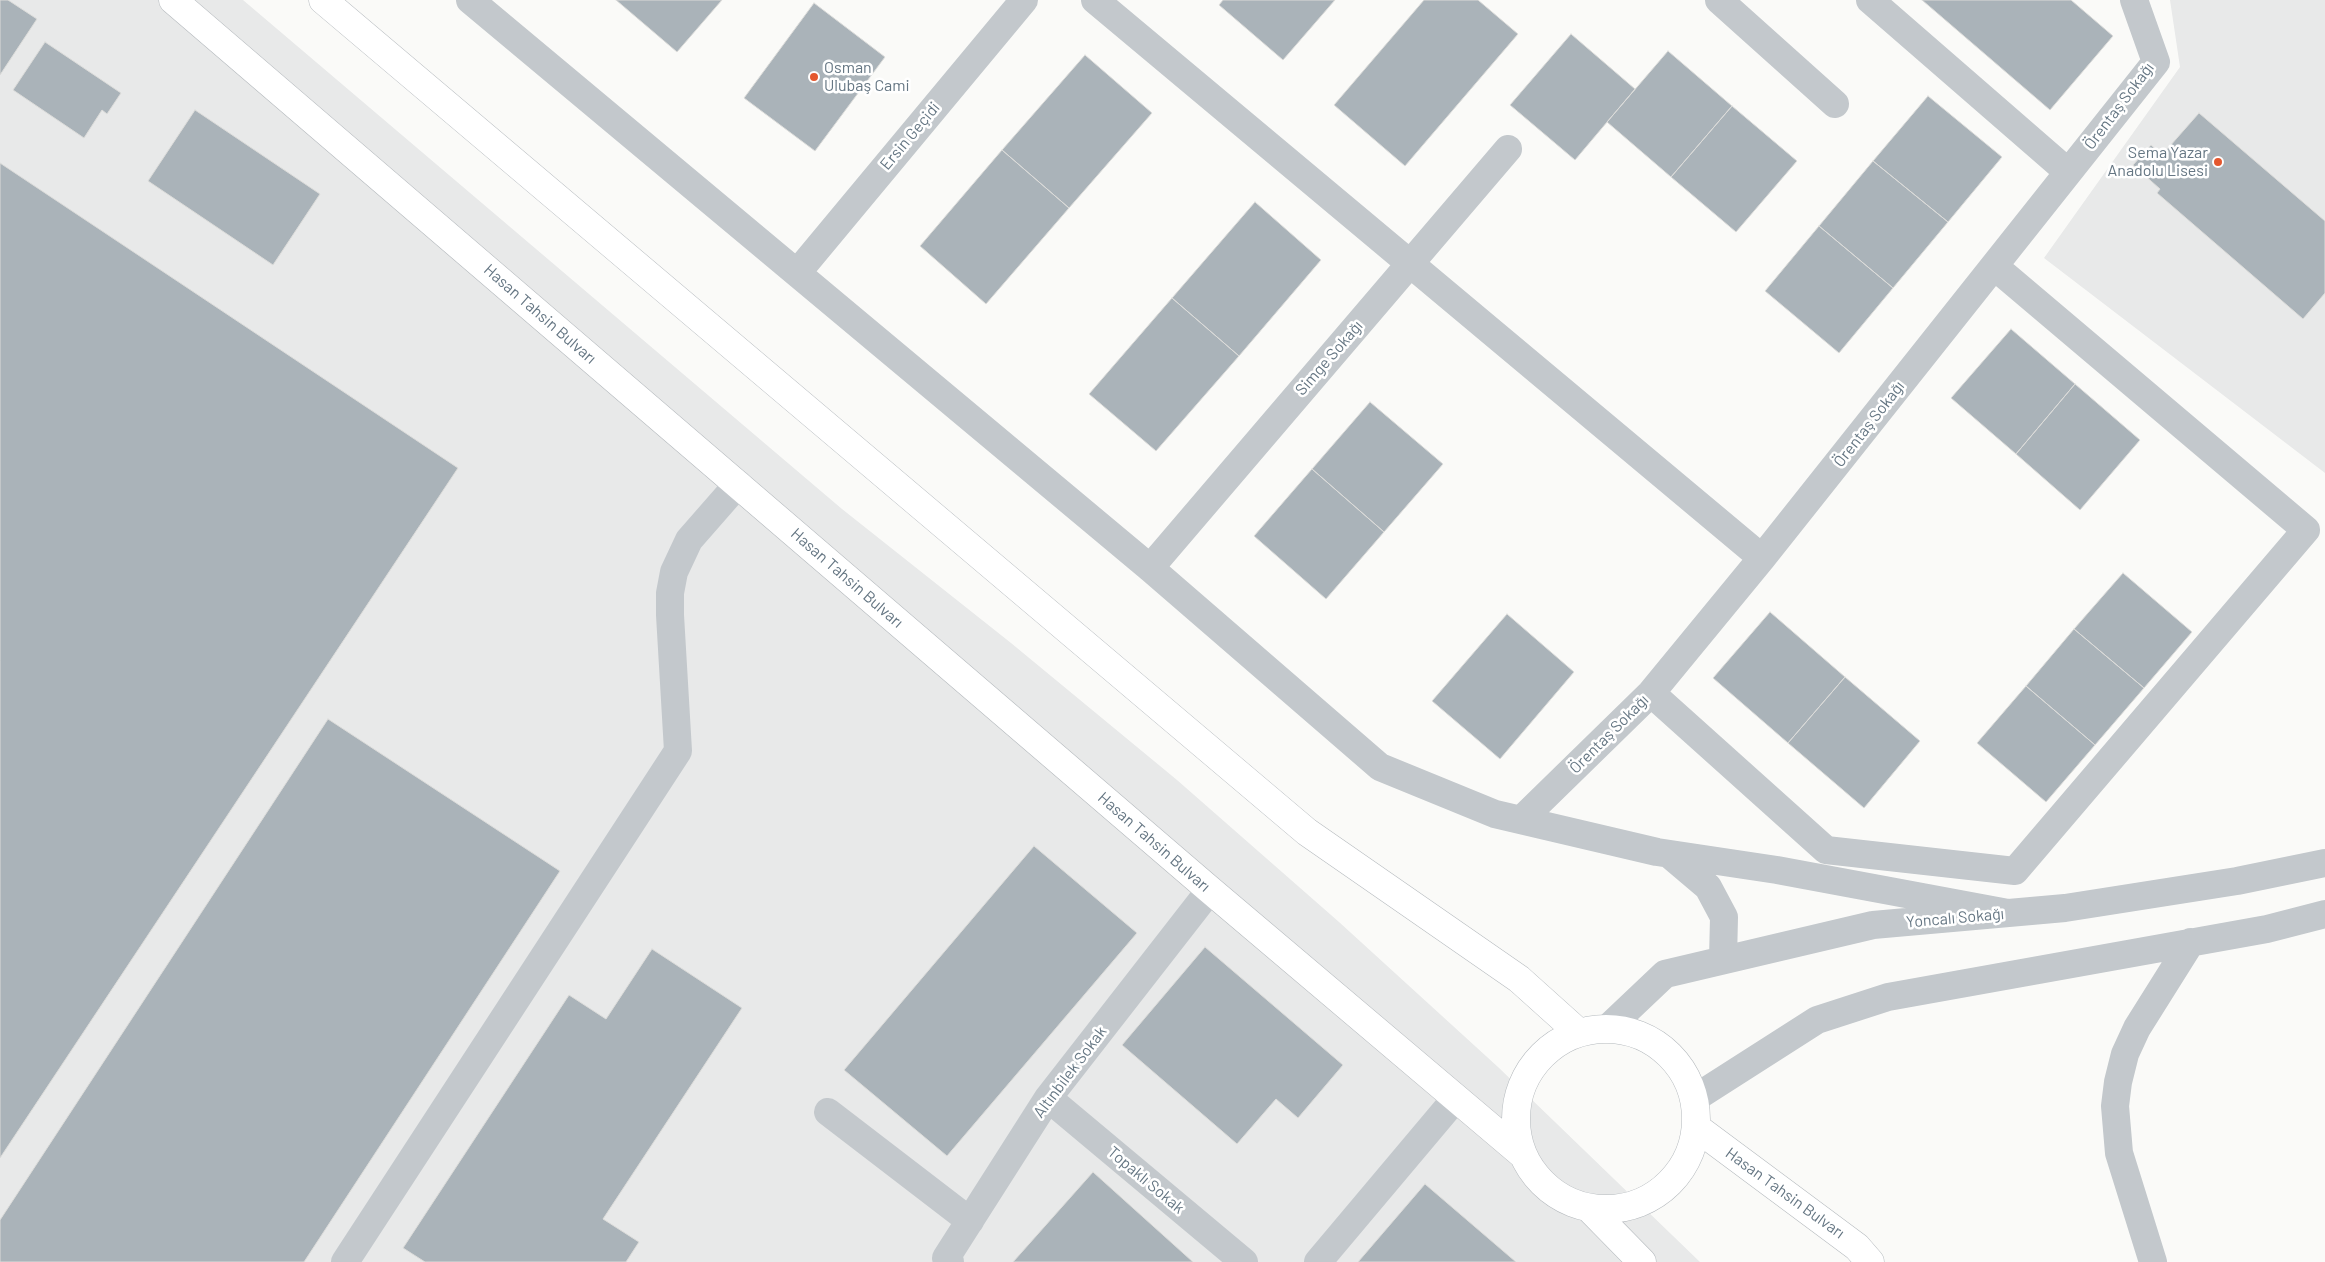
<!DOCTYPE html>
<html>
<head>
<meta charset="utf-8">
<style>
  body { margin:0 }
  canvas { display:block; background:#fafaf8 }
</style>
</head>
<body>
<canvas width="2325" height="1262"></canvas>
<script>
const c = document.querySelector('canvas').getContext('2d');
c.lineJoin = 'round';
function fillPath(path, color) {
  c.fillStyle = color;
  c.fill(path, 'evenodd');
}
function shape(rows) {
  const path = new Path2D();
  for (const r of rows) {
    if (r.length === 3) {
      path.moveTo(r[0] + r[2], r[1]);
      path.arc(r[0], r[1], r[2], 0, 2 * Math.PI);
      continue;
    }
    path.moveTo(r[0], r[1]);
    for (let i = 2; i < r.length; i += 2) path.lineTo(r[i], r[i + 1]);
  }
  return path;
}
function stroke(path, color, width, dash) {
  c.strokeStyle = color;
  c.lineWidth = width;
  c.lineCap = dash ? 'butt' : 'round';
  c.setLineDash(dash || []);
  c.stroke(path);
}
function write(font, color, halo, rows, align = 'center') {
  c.font = font + ' Barlow,sans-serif';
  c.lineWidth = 5;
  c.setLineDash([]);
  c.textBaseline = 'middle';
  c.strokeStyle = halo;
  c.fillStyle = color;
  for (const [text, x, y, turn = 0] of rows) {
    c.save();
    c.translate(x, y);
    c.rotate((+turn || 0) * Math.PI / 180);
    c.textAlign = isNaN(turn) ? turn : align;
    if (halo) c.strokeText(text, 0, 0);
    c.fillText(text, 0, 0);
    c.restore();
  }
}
fillPath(shape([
  [0,0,243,0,842,509,1011,643,1177,780,1339,922,1498,1067,1700,1262,0,1262],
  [2170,0,2325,0,2325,473,2044,258,2180,67]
]), '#e8e9e9');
const building = shape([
  [0,0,8,0,37,19,0,75,0,0],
  [616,0,722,0,677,52,616,0],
  [1223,0,1335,0,1283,60,1219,5,1223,0],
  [1424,0,1478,0,1518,34,1405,166,1334,105,1424,0],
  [1922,0,2071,0,2113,36,2050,110,1922,0],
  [814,3,885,57,815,151,744,98,814,3],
  [1571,34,1635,89,1575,160,1510,105,1571,34],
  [45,42,121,93,107,114,102,110,84,138,13,90,45,42],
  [1668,51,1732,106,1671,177,1607,122,1668,51],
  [1085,55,1152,113,1069,208,1002,150,1085,55],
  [1928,96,2002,157,1948,222,1873,161,1928,96],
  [1732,106,1797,161,1736,232,1671,177,1732,106],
  [195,110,320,194,273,265,148,181,195,110],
  [2199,113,2325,221,2325,293,2303,319,2157,193,2160,189,2133,165,2151,145,2162,155,2199,113],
  [1002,150,1069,208,986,304,920,246,1002,150],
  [1873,161,1948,222,1893,288,1819,226,1873,161],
  [0,163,458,468,0,1158,0,163],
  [1255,202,1321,260,1239,356,1172,298,1255,202],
  [1819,226,1893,288,1839,353,1765,291,1819,226],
  [1172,298,1239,356,1156,451,1089,394,1172,298],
  [2011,329,2075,384,2016,454,1951,398,2011,329],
  [2075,384,2140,440,2080,510,2016,454,2075,384],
  [1370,402,1443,464,1384,532,1312,469,1370,402],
  [1312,469,1384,532,1326,599,1254,536,1312,469],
  [2123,573,2192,632,2144,688,2074,629,2123,573],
  [1770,612,1845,677,1788,743,1713,678,1770,612],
  [1507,614,1574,672,1500,759,1432,701,1507,614],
  [2074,629,2144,688,2095,745,2026,686,2074,629],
  [1845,677,1920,741,1864,808,1788,743,1845,677],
  [2026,686,2095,745,2046,802,1977,743,2026,686],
  [328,719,560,871,304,1262,0,1262,0,1220,328,719],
  [1034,846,1137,933,947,1156,844,1070,1034,846],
  [1205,947,1343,1065,1298,1118,1276,1099,1237,1144,1122,1045,1205,947],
  [652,949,742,1008,603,1219,639,1242,626,1262,425,1262,403,1248,569,995,606,1019,652,949],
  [1093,1172,1193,1262,1013,1262,1093,1172],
  [1425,1184,1516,1262,1358,1262,1425,1184]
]);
fillPath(building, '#aab3b9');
stroke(building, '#dcdcda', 1);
const major = shape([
  [173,0,1210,890,1522,1154],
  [323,0,1307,832,1519,979,1578,1032],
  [1606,1119,90],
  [1697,1128,1857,1247,1870,1262],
  [1590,1209,1642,1262]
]);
stroke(major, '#b5babe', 29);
stroke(shape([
  [470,0,1150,568,1380,767,1495,814,1657,852,1777,870,2008,913],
  [1095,0,1762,558],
  [1719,0,1835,104],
  [1870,0,2068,172],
  [797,273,1024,0],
  [1150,568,1508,149],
  [1651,693,1826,850,2015,871,2306,530,1994,266],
  [1521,820,1651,693,1762,558,2156,62,2134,0],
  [1669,854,1708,887,1724,917,1723,960],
  [1608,1028,1665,974,1873,925,2065,908,2237,881,2325,863],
  [1048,1098,1244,1262],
  [1695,1098,1817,1020,1888,997,2267,929,2325,914],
  [828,1112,970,1221],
  [345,1262,678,751,670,615,670,593,674,572,689,540,738,484],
  [950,1262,946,1258,1048,1098,1210,890],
  [1318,1262,1456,1098],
  [2153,1262,2119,1153,2115,1106,2118,1082,2125,1054,2137,1028,2191,942]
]), '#c3c8cc', 28);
stroke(major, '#fff', 28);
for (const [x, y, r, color] of [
  [814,77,5,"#e4572e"],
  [2218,162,5,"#e4572e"]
]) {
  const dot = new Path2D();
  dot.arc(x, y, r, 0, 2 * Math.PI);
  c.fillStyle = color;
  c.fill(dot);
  stroke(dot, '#fff', 2);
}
write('16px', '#657683', '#fff', [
  ["Osman",824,68],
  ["Ulubaş Cami",824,86],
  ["Sema Yazar",2208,153,"right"],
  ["Anadolu Lisesi",2208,171,"right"]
], 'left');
write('16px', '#657683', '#fff', [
  ["Örentaş Sokağı",2119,106,-53],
  ["Ersin Geçidi",910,136,-50],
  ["Hasan Tahsin Bulvarı",540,314,41],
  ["Simge Sokağı",1329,358,-49],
  ["Örentaş Sokağı",1869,424,-52],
  ["Hasan Tahsin Bulvarı",847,578,41],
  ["Örentaş Sokağı",1609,734,-45],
  ["Hasan Tahsin Bulvarı",1154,842,41],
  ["Yoncalı Sokağı",1955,918,-5],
  ["Altınbilek Sokak",1070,1072,-53],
  ["Topaklı Sokak",1146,1180,40],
  ["Hasan Tahsin Bulvarı",1785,1193,36]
]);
</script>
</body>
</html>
